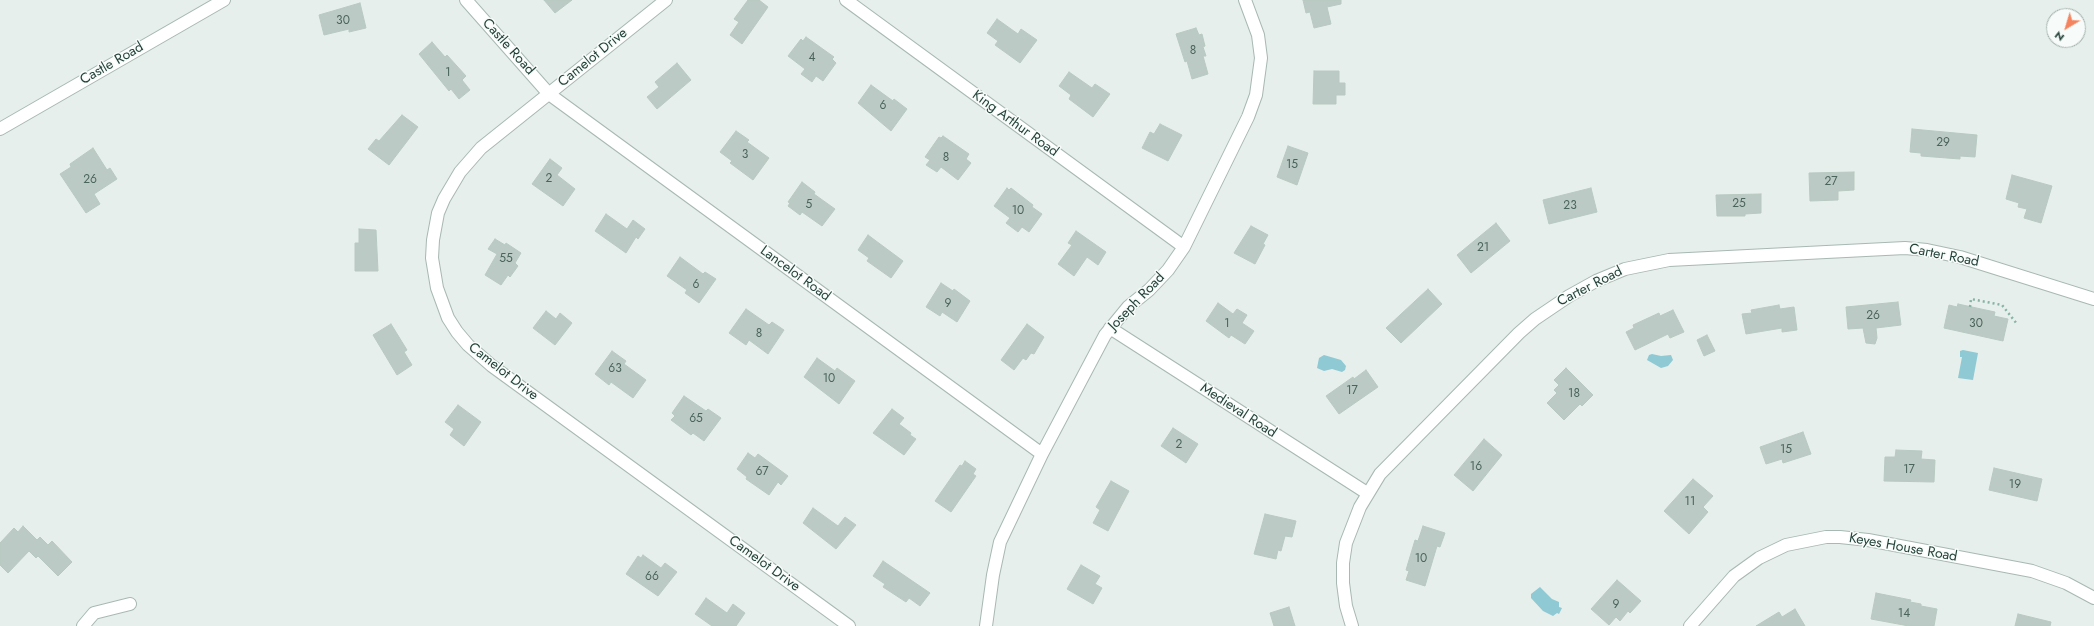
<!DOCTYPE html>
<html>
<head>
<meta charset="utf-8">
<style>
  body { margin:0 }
  #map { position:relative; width:2094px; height:626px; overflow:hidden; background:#e6efeb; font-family:Jost,sans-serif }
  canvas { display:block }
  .north { position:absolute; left:2046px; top:8px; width:40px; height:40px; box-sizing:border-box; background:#f7fbf9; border:1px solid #a3b1ad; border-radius:50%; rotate:218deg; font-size:11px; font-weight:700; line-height:16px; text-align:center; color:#24423a }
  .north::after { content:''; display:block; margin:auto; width:14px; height:18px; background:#f4845f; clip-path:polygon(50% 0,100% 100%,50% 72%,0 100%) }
</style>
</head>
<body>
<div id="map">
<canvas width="2094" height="626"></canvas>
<div class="north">N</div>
</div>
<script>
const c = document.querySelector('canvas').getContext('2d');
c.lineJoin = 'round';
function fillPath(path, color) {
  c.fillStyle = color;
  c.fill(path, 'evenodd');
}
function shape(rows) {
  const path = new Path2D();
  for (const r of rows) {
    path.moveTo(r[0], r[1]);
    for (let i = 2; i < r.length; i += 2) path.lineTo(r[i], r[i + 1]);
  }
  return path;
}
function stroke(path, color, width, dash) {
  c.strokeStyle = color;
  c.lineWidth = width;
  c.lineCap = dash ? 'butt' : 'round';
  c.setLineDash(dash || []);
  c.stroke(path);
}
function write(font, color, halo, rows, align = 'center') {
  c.font = font + ' Jost,sans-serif';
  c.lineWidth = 3;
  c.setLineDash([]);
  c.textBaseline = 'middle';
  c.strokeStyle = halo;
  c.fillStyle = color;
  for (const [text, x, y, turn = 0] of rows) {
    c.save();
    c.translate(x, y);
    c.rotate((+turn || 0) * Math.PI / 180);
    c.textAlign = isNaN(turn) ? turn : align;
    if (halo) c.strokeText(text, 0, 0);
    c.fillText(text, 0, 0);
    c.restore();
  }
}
fillPath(shape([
  [1963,350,1978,353,1973,380,1958,378,1962,357,1960,357,1960,351],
  [1652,354,1661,356,1671,355,1673,360,1668,366,1661,368,1647,360,1649,355],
  [1324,355,1341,360,1346,366,1345,370,1342,372,1332,369,1324,371,1317,368,1319,358],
  [1540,587,1552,599,1559,602,1559,607,1562,608,1559,614,1557,613,1553,616,1543,611,1531,598,1531,594]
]), '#8ec9d4');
const building = shape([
  [544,0,572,0,555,13,544,0],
  [748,0,759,0,768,7,742,44,730,35,739,22,734,19,748,0],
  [1303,0,1341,0,1341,4,1327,7,1331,24,1314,28,1310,12,1306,13,1303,0],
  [360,3,366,28,349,32,349,29,324,35,319,15,360,3],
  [997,19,1018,34,1021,29,1037,40,1020,63,995,45,998,41,987,33,997,19],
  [1196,28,1199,35,1202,34,1205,46,1203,47,1206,56,1203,56,1208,74,1192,79,1187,61,1185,62,1176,34,1196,28],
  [806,37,834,57,832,59,836,63,823,81,816,76,812,82,801,74,805,69,788,56,801,39,803,41,806,37],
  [432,42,445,57,447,55,466,76,462,80,470,90,459,99,451,89,449,91,419,54,432,42],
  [677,63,691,80,657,109,647,97,659,87,655,82,677,63],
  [1314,71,1339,71,1339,83,1345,83,1345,95,1336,95,1336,104,1313,104,1314,71],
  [1069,72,1092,88,1095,84,1110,94,1093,117,1069,99,1071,95,1059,86,1069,72],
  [871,85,893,101,894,99,907,109,891,131,858,103,871,85],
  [402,115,418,127,389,165,368,149,376,139,379,141,402,115],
  [1160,124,1182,135,1168,161,1142,148,1150,132,1154,134,1160,124],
  [1912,129,1977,135,1975,157,1960,156,1960,159,1921,156,1921,153,1910,152,1912,129],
  [736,131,749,140,747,142,769,158,753,180,730,163,732,161,720,152,736,131],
  [943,136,969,154,966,159,971,163,958,180,941,167,937,172,926,165,930,160,925,157,939,137,941,138,943,136],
  [1288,146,1308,153,1297,185,1277,177,1288,146],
  [93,148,107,170,110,168,117,179,94,194,100,204,86,213,60,174,71,167,70,164,93,148],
  [550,159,562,168,557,175,575,189,563,206,532,184,550,159],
  [1854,172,1854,190,1838,191,1838,200,1810,201,1809,173,1854,172],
  [2012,175,2052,186,2041,223,2024,218,2027,209,2018,207,2019,203,2006,199,2012,175],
  [802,182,815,192,814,194,835,209,822,226,802,212,800,215,788,206,790,203,788,202,802,182],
  [1007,188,1009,190,1011,188,1033,205,1032,207,1042,214,1029,232,1022,227,1018,232,1006,223,1010,218,994,206,1007,188],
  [1591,188,1597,212,1549,224,1543,200,1591,188],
  [1761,194,1761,213,1745,214,1745,216,1717,216,1716,195,1761,194],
  [606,214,627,229,633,220,645,229,638,239,636,237,626,253,595,231,606,214],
  [1496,223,1510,241,1471,273,1457,255,1496,223],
  [1251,226,1268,235,1263,244,1265,245,1255,264,1234,253,1251,226],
  [359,229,376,230,378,271,355,271,355,243,359,243,359,229],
  [1076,231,1106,252,1098,265,1087,257,1074,276,1058,264,1072,245,1068,243,1076,231],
  [868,235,903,261,891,278,867,261,869,258,858,250,868,235],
  [495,239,505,245,506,243,521,253,515,263,518,266,510,277,508,275,501,285,485,275,497,254,488,249,495,239],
  [680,257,703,274,705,272,716,279,699,303,685,293,687,290,667,276,680,257],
  [941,283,953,291,954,289,970,301,957,322,942,312,940,316,926,307,941,283],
  [1428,289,1442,304,1401,343,1386,328,1428,289],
  [1898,302,1901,325,1876,328,1877,338,1875,344,1866,343,1863,328,1848,329,1846,307,1898,302],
  [1218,303,1233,314,1237,309,1247,315,1242,323,1254,331,1245,344,1231,335,1229,338,1206,321,1218,303],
  [1958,304,1995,312,1994,316,2008,319,2003,341,1944,328,1949,305,1957,307,1958,304],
  [1779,305,1780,309,1794,307,1797,330,1782,332,1782,328,1746,334,1742,314,1752,313,1751,310,1779,305],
  [746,309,769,325,772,322,784,330,768,354,749,340,746,345,729,333,746,309],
  [1673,310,1684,332,1670,338,1668,334,1635,350,1626,332,1634,328,1633,325,1659,313,1660,316,1673,310],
  [546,311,556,319,560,313,572,323,555,345,533,328,546,311],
  [391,324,407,350,404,352,412,365,397,375,373,335,391,324],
  [1027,324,1044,337,1034,354,1031,353,1026,360,1023,358,1014,370,1001,360,1027,324],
  [1707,335,1715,351,1704,356,1697,340,1707,335],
  [612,351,626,361,624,364,646,380,633,398,611,382,609,385,595,374,612,351],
  [817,358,835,371,837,368,855,381,839,404,804,377,817,358],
  [1566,368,1593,395,1582,406,1580,404,1564,420,1547,403,1557,393,1554,390,1559,385,1554,380,1566,368],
  [1366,370,1378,387,1339,414,1326,396,1353,377,1354,379,1366,370],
  [684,396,706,411,708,409,721,418,704,441,693,433,691,435,671,420,675,416,672,413,684,396],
  [458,405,481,422,464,446,450,435,454,429,445,422,458,405],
  [892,409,904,418,899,424,911,433,910,435,916,439,904,455,873,433,892,409],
  [1173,428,1198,444,1186,463,1161,446,1173,428],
  [1803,432,1811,454,1783,463,1782,459,1766,464,1760,447,1803,432],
  [1484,439,1502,455,1473,491,1454,475,1484,439],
  [1896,450,1922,451,1921,459,1935,460,1934,482,1884,481,1885,457,1895,457,1896,450],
  [748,453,755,458,758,454,788,476,781,485,778,482,769,495,746,479,747,477,737,469,748,453],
  [965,461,976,469,973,474,976,476,951,512,935,501,960,465,962,466,965,461],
  [1994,468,2042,479,2037,501,1989,490,1994,468],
  [1693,479,1713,496,1703,507,1708,512,1689,534,1664,511,1693,479],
  [1111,481,1129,491,1108,531,1093,523,1100,510,1096,507,1111,481],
  [813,508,838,526,845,517,856,525,836,549,803,523,813,508],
  [1265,514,1296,521,1292,537,1285,536,1281,551,1278,550,1276,559,1254,554,1265,514],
  [23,526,37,540,40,537,48,545,52,541,72,562,58,576,38,556,36,558,29,551,8,573,0,565,0,543,14,528,18,532,23,526],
  [1423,526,1445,533,1440,547,1437,546,1425,586,1406,580,1409,571,1406,570,1415,540,1418,541,1423,526],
  [643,555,661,568,665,563,677,572,658,596,626,574,638,556,641,558,643,555],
  [883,561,930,593,920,606,909,598,906,602,883,587,885,584,873,576,883,561],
  [1081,565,1100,576,1095,584,1102,588,1093,604,1067,589,1081,565],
  [1617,580,1641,601,1630,613,1628,611,1620,621,1616,617,1609,625,1591,609,1617,580],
  [1876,593,1911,600,1910,602,1921,604,1921,606,1937,609,1934,626,1909,626,1871,619,1876,593],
  [706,598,727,613,733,604,745,613,736,626,712,626,695,614,706,598],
  [1289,607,1295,626,1274,626,1270,613,1289,607],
  [1795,609,1805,626,1756,626,1779,612,1782,617,1795,609],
  [2018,614,2051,622,2050,626,2015,626,2018,614]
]);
fillPath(building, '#bbcac4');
stroke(building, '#b8c9c2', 1);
const street = shape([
  [466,0,549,94,1042,454],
  [666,0,481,148,460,172,444,199,438,213,433,240,432,258,437,288,448,318,457,332,468,345,492,366,849,626],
  [846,0,1184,247],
  [0,129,224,0],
  [1110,328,1367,493],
  [83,626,94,613,130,604],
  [986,626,993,575,1000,542,1042,454,1105,335,1128,307,1149,290,1168,270,1184,247,1248,117,1256,95,1261,58,1258,35,1245,0],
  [1352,626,1346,606,1343,583,1343,563,1346,543,1360,507,1380,474,1519,333,1535,319,1569,296,1596,281,1625,269,1669,260,1905,248,1927,250,1960,257,2094,299],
  [1690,626,1734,576,1759,558,1786,545,1826,537,1840,537,1868,540,2032,571,2066,583,2094,598]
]);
stroke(street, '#a8b8b2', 14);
stroke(shape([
  [1970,307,1971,299,2002,305,2017,324]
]), '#86b3a5', 2.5, [2, 3]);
stroke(street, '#fff', 12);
write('12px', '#4a645c', null, [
  ["30",343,21],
  ["8",1193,51],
  ["4",812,58],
  ["1",448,73],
  ["6",883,106],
  ["29",1943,143],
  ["3",745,155],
  ["8",946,158],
  ["15",1292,165],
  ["2",549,179],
  ["26",90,180],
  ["27",1831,182],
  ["25",1739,204],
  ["5",809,205],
  ["23",1570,206],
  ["10",1018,211],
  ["21",1483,248],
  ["55",506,259],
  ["6",696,285],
  ["9",948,304],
  ["26",1873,316],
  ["1",1227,324],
  ["30",1976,324],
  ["8",759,334],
  ["63",615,369],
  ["10",829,379],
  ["17",1352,391],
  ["18",1574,394],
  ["65",696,419],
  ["2",1179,445],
  ["15",1786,450],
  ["16",1476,467],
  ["17",1909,470],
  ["67",762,472],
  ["19",2015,485],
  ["11",1690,502],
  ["10",1421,559],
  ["66",652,577],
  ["9",1616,605],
  ["14",1904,614]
]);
write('14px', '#24423a', '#f7fbf9', [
  ["Castle Road",508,47,48],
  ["Camelot Drive",593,58,-39],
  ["Castle Road",112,64,-30],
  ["King Arthur Road",1015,124,36],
  ["Carter Road",1944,256,11],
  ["Lancelot Road",795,274,36],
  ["Carter Road",1590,287,-27],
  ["Joseph Road",1137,302,-46],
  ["Camelot Drive",503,372,38],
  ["Medieval Road",1238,411,33],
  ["Keyes House Road",1903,548,10],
  ["Camelot Drive",764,564,36]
]);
</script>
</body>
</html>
